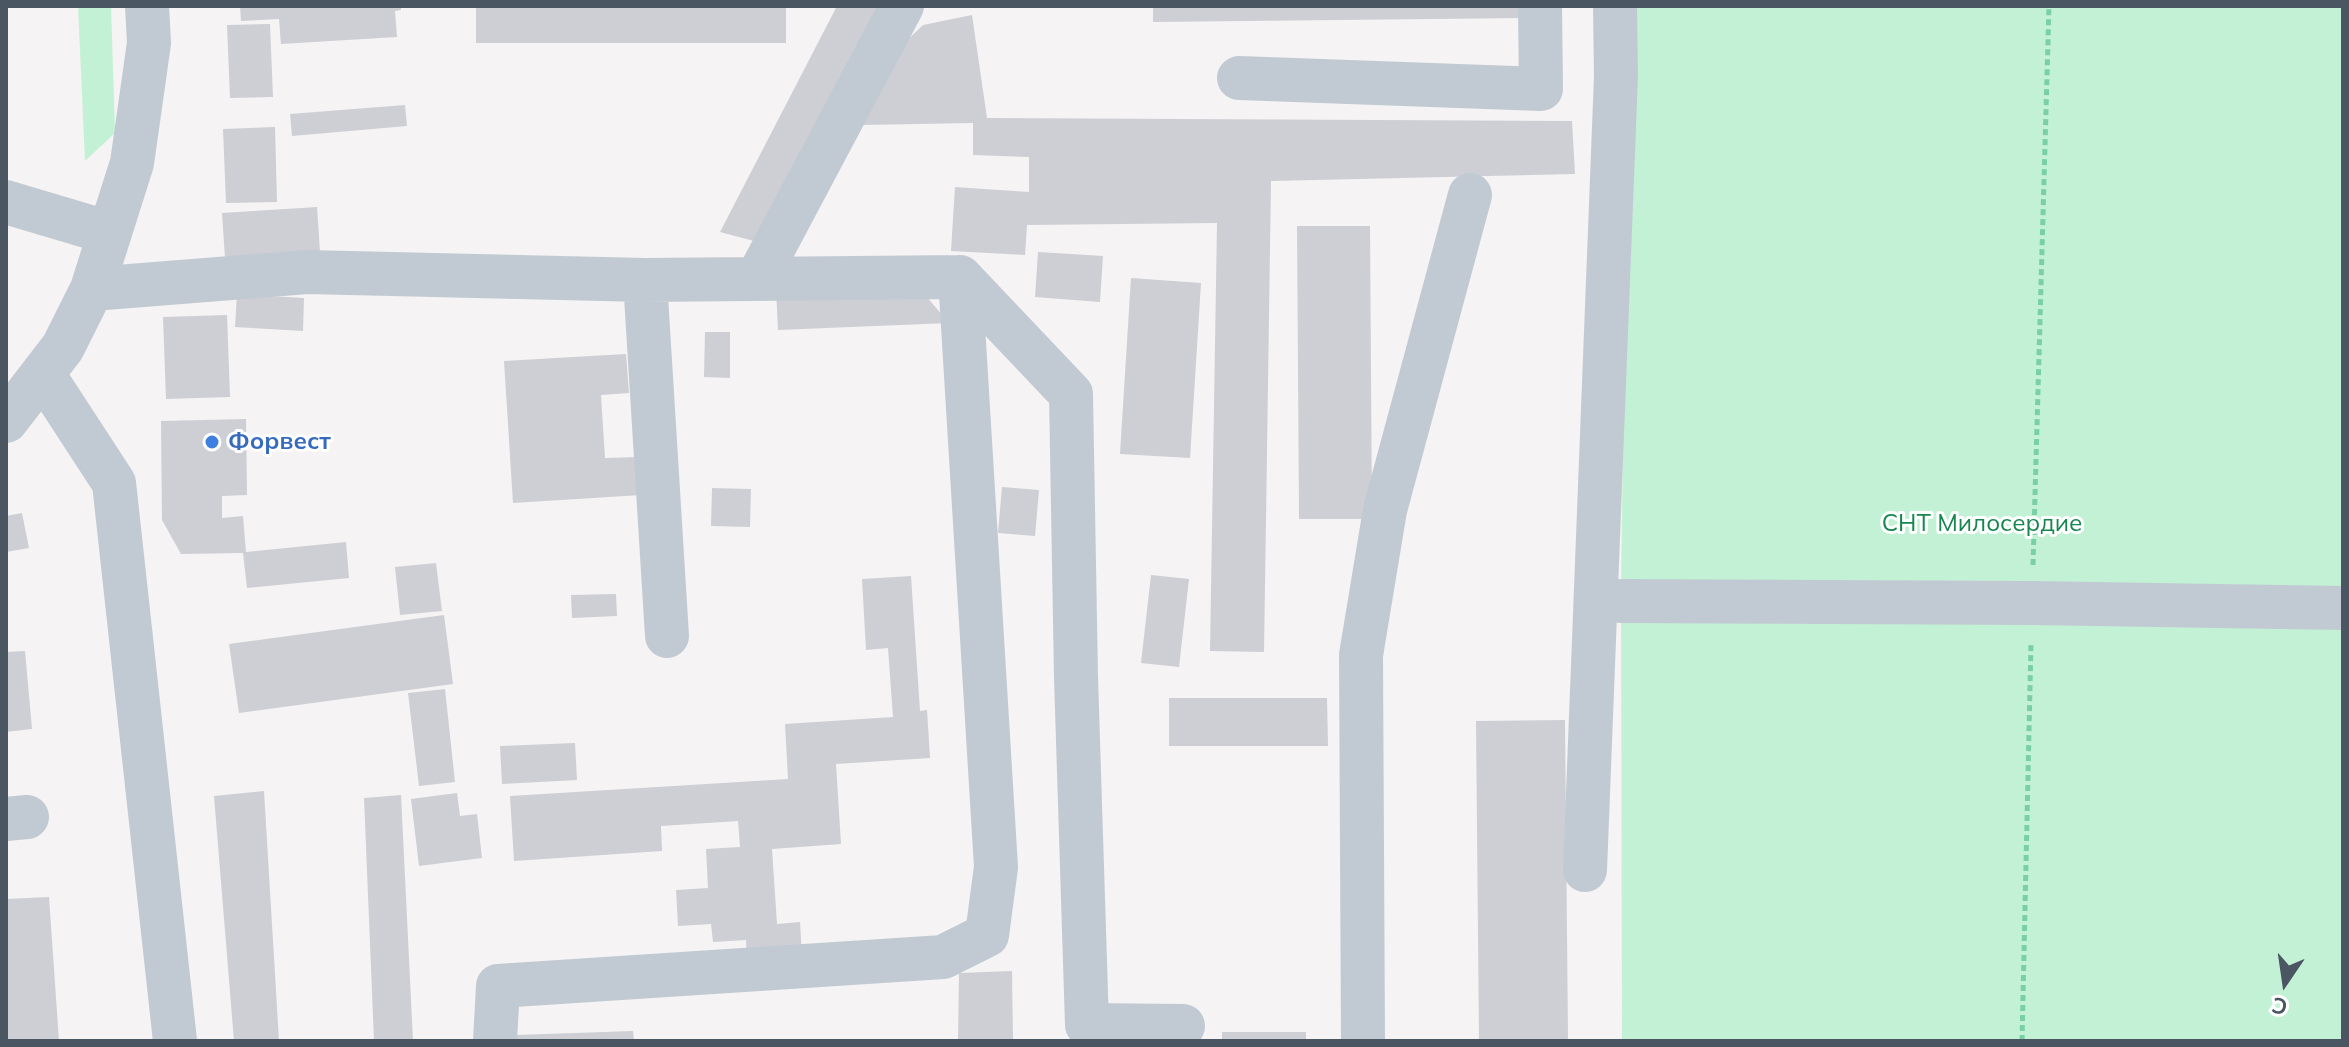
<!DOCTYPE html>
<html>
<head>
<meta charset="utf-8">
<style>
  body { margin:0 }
  #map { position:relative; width:2349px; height:1047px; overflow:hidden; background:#f5f3f3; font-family:Mulish,sans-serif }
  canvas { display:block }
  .frame { position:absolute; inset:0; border:8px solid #4a5661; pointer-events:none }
  .north { position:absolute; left:2245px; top:943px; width:80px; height:80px; -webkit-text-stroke:6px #fff; paint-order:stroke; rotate:193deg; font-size:22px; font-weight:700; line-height:32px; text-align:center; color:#4a5661 }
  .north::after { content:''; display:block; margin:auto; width:28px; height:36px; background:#4a5661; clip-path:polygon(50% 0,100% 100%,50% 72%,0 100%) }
</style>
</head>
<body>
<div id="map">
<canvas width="2349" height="1047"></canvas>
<div class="frame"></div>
<div class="north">С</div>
</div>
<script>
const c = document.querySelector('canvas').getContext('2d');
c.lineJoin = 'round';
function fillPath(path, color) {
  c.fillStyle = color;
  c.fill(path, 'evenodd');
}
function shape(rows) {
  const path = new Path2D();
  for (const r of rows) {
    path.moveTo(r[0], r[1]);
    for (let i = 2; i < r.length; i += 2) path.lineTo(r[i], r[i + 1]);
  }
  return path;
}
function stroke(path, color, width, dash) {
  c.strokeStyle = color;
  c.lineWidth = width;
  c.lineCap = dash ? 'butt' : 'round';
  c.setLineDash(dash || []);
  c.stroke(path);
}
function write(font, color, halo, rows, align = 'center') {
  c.font = font + ' Mulish,sans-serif';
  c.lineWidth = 6;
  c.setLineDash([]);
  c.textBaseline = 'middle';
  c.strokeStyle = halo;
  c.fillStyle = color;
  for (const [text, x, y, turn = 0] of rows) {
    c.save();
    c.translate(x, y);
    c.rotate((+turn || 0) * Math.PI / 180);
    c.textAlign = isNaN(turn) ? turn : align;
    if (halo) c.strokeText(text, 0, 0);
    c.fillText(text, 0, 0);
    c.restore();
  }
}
fillPath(shape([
  [78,6,111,6,115,133,85,161],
  [1628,6,2343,6,2343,1041,1622,1041,1621,601]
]), '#c3f1d5');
fillPath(shape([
  [240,6,401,6,401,10,395,11,397,37,281,44,279,19,241,21],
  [476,6,786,6,786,43,476,43],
  [837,6,879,6,754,241,720,232],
  [1153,6,1525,6,1525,18,1153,22],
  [972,15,987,118,1572,121,1575,174,1271,181,1264,652,1210,651,1217,223,1027,225,1025,255,951,251,955,187,1029,192,1029,157,973,155,973,123,863,125,898,49,923,25],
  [270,24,273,97,230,98,227,25],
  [405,105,407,126,292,136,290,114],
  [275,127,277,202,226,203,223,129],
  [317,207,320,252,225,258,222,213],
  [1297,226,1370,226,1372,519,1299,519],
  [1038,252,1103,256,1100,302,1035,297],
  [1131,278,1201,283,1190,458,1120,454],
  [776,289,920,289,949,323,778,330],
  [237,294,304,298,303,331,235,327],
  [227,315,230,397,166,399,163,317],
  [705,332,730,332,730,378,704,377],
  [626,354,629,393,601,395,605,458,638,457,641,495,513,503,504,361],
  [246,419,247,495,222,496,222,518,243,516,246,552,346,542,349,578,247,588,243,553,181,554,162,520,161,421],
  [1002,487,1039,490,1035,536,998,533],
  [712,488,751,489,750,527,711,526],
  [22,513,29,548,6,552,6,516],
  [436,563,442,611,400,615,395,567],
  [1151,575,1189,579,1179,667,1141,663],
  [911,576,920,711,927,710,930,758,836,764,841,844,772,849,777,924,800,922,802,956,747,960,746,940,713,942,711,924,678,926,676,890,708,888,706,849,740,847,738,821,661,826,662,851,514,861,510,796,788,779,785,724,893,717,888,648,866,650,862,579],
  [616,594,617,616,572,618,571,595],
  [444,615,453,684,239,713,229,644],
  [25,651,32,729,6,732,6,652],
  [445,689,455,782,419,786,408,693],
  [1169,698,1327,698,1328,746,1169,746],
  [1565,720,1568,1041,1479,1041,1476,721],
  [575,743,577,780,502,784,500,746],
  [264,791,279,1041,234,1041,214,796],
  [457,793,460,816,477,814,482,858,419,866,411,799],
  [401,795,413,1041,374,1041,364,798],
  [49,897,59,1041,6,1041,6,899],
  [1012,971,1013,1041,958,1041,959,973],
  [633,1031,634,1041,516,1041,516,1035],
  [1222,1032,1306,1032,1306,1041,1222,1041]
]), '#cdcfd5');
stroke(shape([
  [2033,565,2049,6],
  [2022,1041,2031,643]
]), '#7ad0a6', 5, [6, 4]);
stroke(shape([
  [1239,78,1541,89,1540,6],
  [6,202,110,233],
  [757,279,902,6],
  [645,280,960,277,1071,394,1076,677,1087,1025,1183,1026],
  [92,289,307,272,645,280,667,636],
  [43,374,114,483,175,1041],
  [6,421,63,347,92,289,132,163,149,43,147,6],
  [1621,601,2032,603,2343,608],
  [6,819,27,817],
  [1585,870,1616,76,1615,6],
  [495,1041,498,986,943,957,987,935,996,867,960,277],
  [1363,1041,1361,655,1385,510,1470,195]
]), '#c1cad2', 44);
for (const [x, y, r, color] of [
  [212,442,8,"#3f7fe0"]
]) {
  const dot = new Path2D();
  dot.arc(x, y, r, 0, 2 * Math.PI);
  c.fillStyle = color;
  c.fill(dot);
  stroke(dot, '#fff', 3);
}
write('bold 24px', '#366cbe', '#fff', [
  ["Форвест",228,442]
], 'left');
write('24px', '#17864f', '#fff', [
  ["СНТ Милосердие",1982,524]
]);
</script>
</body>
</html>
